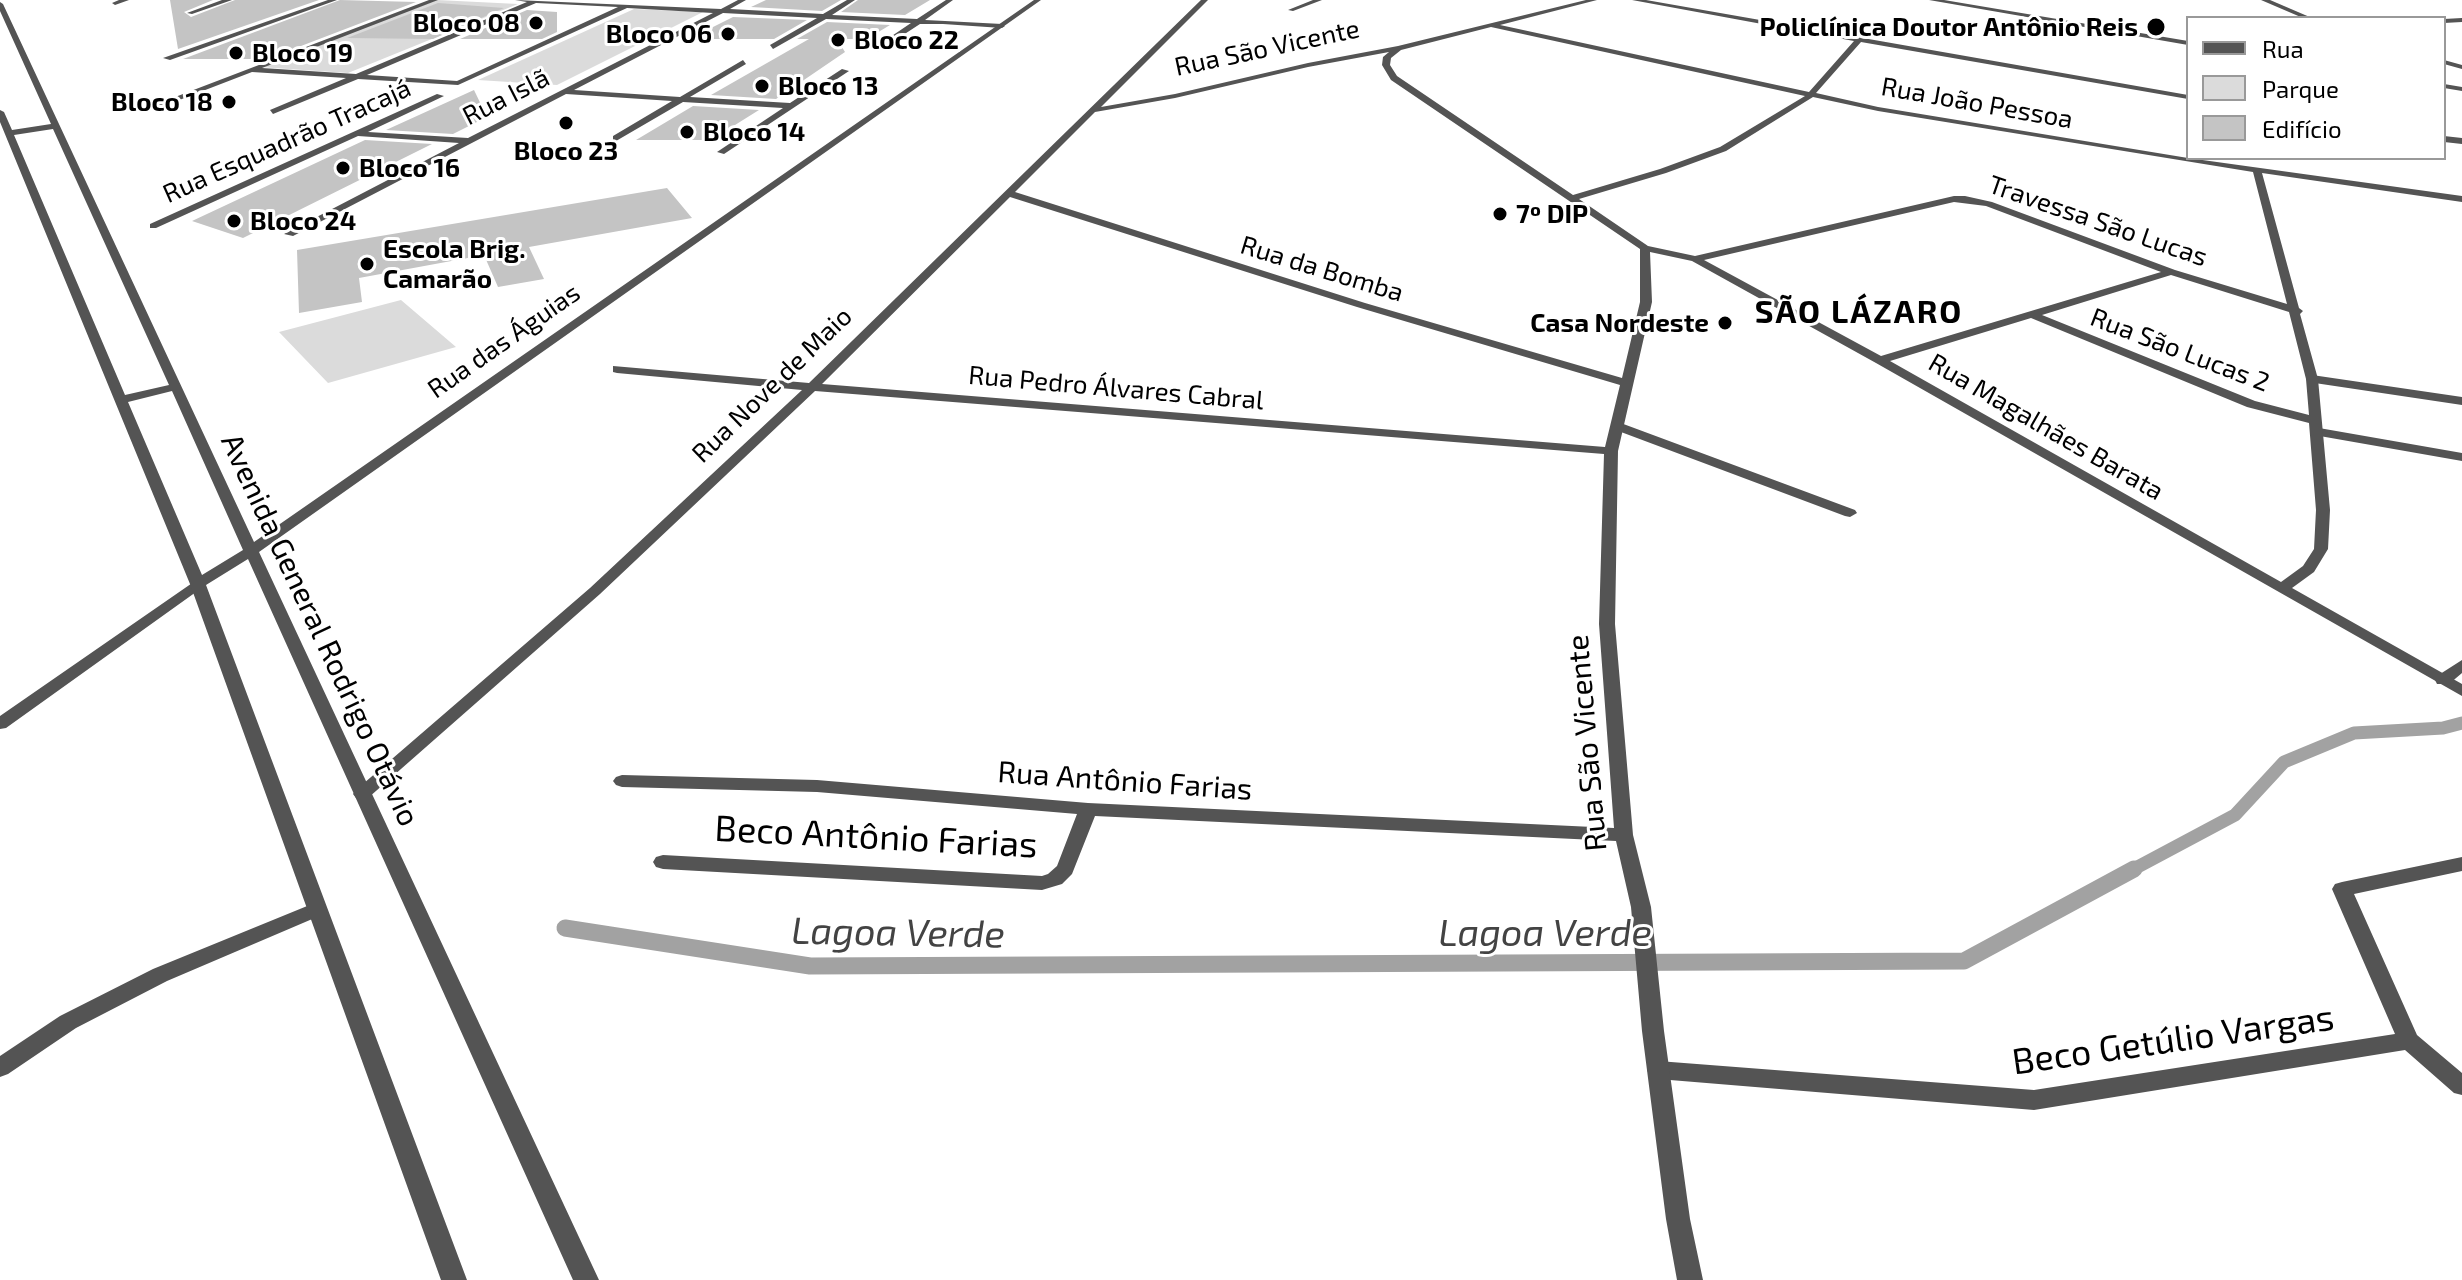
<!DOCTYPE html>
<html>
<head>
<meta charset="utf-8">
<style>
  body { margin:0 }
  #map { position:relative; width:2462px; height:1280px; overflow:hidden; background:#fff; font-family:"Exo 2",sans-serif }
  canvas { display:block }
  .legend { position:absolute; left:2186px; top:16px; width:260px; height:144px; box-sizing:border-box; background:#fff; border:2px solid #999; margin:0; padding:10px 14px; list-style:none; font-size:24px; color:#000 }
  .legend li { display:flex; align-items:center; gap:16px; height:40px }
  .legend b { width:40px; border:2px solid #999 }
</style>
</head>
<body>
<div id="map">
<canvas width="2462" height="1280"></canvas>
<ul class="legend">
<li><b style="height:10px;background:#545454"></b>Rua</li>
<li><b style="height:22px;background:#dbdbdb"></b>Parque</li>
<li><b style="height:22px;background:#c4c4c4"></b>Edifício</li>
</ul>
</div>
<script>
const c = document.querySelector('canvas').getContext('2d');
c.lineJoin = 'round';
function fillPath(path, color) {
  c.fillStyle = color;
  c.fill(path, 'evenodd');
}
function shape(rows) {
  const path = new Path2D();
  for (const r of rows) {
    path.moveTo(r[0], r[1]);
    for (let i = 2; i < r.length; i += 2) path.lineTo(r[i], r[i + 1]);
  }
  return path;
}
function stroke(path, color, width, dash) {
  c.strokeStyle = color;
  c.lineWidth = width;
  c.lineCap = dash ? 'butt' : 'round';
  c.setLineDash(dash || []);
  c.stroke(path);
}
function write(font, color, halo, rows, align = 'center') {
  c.font = font + ' "Exo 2",sans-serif';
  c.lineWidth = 6;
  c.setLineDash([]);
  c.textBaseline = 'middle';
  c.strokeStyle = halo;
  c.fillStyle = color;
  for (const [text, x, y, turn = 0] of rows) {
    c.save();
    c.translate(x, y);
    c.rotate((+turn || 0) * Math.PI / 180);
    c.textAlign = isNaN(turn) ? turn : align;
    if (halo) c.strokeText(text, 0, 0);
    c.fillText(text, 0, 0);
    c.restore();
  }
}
fillPath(shape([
  [437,0,518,4,348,73,259,67],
  [634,9,703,12,557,85,478,80],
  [401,300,456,347,328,383,279,332]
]), '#dbdbdb');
stroke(shape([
  [2130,871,2235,815,2284,762,2354,733,2443,728,2462,723]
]), '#a2a2a2', 13);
stroke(shape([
  [565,928,810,966,1964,961,2134,869]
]), '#a2a2a2', 17);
fillPath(shape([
  [170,0,213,0,184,12,191,17,235,0,319,0,178,49],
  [340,0,416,2,267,59,183,59],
  [766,0,841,0,822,11,751,7],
  [858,0,930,0,905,15,841,12],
  [438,3,504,8,433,39,347,38],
  [527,10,557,12,557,32,542,39,460,39],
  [733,17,807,20,774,39,689,39],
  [827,22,890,25,867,39,837,39,845,52,776,99,711,95,809,39,797,39],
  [474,90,487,117,453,134,386,130],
  [693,106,759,110,711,140,636,140],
  [365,140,432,144,243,238,192,221],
  [667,188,692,218,529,247,544,279,498,287,484,255,359,278,362,302,299,313,297,250]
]), '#c4c4c4');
fillPath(shape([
  [1313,0,1322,0,1293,11,1288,10,1313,0],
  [945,21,1002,24,1005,26,1002,28,943,24,945,21],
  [1618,422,1855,510,1857,513,1850,517,1845,516,1613,429,1613,423,1618,422]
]), '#545454');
fillPath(shape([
  [2312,375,2462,397,2462,405,2308,382,2306,379,2312,375],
  [2319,428,2462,453,2462,461,2314,435,2313,432,2319,428],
  [2462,660,2462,673,2449,684,2437,684,2435,680,2437,676,2462,660],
  [2462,857,2462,871,2354,894,2417,1035,2462,1073,2462,1095,2454,1093,2405,1050,2034,1110,1658,1079,1650,1076,1647,1070,1650,1064,1658,1061,2034,1090,2395,1034,2332,889,2335,884,2342,882,2462,857]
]), '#545454');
fillPath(shape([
  [119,0,129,0,115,5,112,3,119,0],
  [222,0,232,0,192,14,187,13,222,0],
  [328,0,337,0,170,60,163,58,328,0],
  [429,0,438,0,262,68,356,74,527,2,515,0,721,9,738,0,746,0,730,9,823,14,847,0,855,0,832,15,917,19,946,0,953,0,925,20,945,21,947,24,920,24,877,52,874,48,911,23,826,19,773,49,770,45,817,18,723,13,574,90,680,97,743,60,746,64,690,97,790,103,842,69,849,71,724,154,717,152,783,108,683,102,616,141,613,140,613,136,672,101,566,94,293,236,284,234,459,143,358,136,156,228,150,228,150,224,437,94,444,96,368,132,468,138,713,13,627,8,458,85,358,79,273,114,270,110,346,78,252,72,156,109,149,107,429,0],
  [536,3,618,7,457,81,367,75,536,3],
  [1201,0,1208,0,1101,107,1175,94,1308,63,1398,46,1586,0,1597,0,1500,25,1809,92,1854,41,1632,0,1646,0,2188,95,2188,99,1861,42,1816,93,1878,107,2188,158,2462,196,2462,202,2262,173,2299,308,2303,311,2300,314,2318,379,2330,510,2328,549,2314,572,2292,588,2462,684,2462,696,1876,363,1692,261,1650,252,1652,302,1618,451,1615,624,1633,835,1651,907,1664,1031,1690,1219,1703,1280,1677,1280,1666,1219,1642,1031,1631,907,1616,841,1095,816,1072,874,1062,884,1042,890,663,869,656,867,653,862,656,857,663,855,1042,876,1048,874,1057,866,1077,814,817,792,622,787,616,785,613,781,616,777,622,775,817,780,1088,803,1614,828,1599,624,1604,454,815,391,600,594,368,798,356,798,353,794,356,790,590,588,802,390,617,373,613,372,613,366,809,383,1201,0],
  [1491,27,1805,96,1720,147,1660,169,1573,195,1397,76,1390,65,1391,58,1401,50,1491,27],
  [1389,52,1383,57,1382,65,1391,80,1640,249,1640,302,1622,378,1365,303,1015,192,1095,112,1175,98,1308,67,1389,52],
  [1813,97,1878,111,2253,172,2287,304,2175,270,1992,202,1965,196,1954,196,1695,256,1648,246,1579,199,1666,173,1726,151,1813,97],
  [1010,197,1357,307,1620,385,1605,447,822,384,1010,197],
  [1954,202,1986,206,2161,272,1881,356,1704,260,1954,202],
  [2171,275,2289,312,2306,379,2309,415,2255,401,2042,315,2171,275],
  [2031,318,2247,407,2309,423,2316,510,2314,549,2303,566,2281,582,1890,361,2031,318],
  [1929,0,1944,0,2188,41,2188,45,1929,0],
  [2261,0,2270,0,2312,18,2303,18,2261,0],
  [2462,18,2462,22,2444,23,2444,19,2462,18],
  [2444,60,2462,65,2462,69,2444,64,2444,60],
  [2444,84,2462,87,2462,91,2444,88,2444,84],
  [2444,136,2462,138,2462,144,2444,142,2444,136],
  [198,579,206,584,203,587,6,728,0,729,0,716,198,579],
  [317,902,324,904,327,909,324,914,167,981,76,1028,8,1074,0,1077,0,1056,60,1016,153,969,317,902]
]), '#545454');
fillPath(shape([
  [1034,0,1041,0,259,552,599,1280,573,1280,248,559,206,585,467,1280,441,1280,190,584,0,122,0,110,4,112,12,130,51,124,0,11,0,2,3,4,254,542,1034,0],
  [53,129,169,385,125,395,14,135,53,129],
  [172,391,243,550,202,575,128,402,172,391]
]), '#545454');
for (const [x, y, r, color] of [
  [536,23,8,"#000"],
  [2156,27,10,"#000"],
  [728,34,8,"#000"],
  [838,40,8,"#000"],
  [236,53,8,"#000"],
  [762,86,8,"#000"],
  [229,102,8,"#000"],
  [566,123,8,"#000"],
  [687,132,8,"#000"],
  [343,168,8,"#000"],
  [1500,214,8,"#000"],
  [234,221,8,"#000"],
  [367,264,8,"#000"],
  [1725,323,8,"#000"]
]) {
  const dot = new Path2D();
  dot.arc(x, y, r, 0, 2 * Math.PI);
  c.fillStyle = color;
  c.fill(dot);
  stroke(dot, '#fff', 3);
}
write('bold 26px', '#000', '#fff', [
  ["Bloco 08",520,23,"right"],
  ["Policlínica Doutor Antônio Reis",2138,27,"right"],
  ["Bloco 06",712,34,"right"],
  ["Bloco 22",854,40],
  ["Bloco 19",252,53],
  ["Bloco 13",778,86],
  ["Bloco 18",213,102,"right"],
  ["Bloco 14",703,132],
  ["Bloco 23",566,151,"center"],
  ["Bloco 16",359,168],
  ["7º DIP",1516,214],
  ["Bloco 24",250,221],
  ["Escola Brig.",383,249],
  ["Camarão",383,279],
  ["Casa Nordeste",1709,323,"right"]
], 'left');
write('26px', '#000', '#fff', [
  ["Rua São Vicente",1267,48,-12],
  ["Rua Islã",506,97,-27],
  ["Rua João Pessoa",1977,103,10],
  ["Rua Esquadrão Tracajá",287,141,-24],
  ["Travessa São Lucas",2098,221,19],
  ["Rua da Bomba",1322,269,17],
  ["Rua das Águias",504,341,-35],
  ["Rua São Lucas 2",2180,350,21],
  ["Rua Nove de Maio",772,385,-44],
  ["Rua Pedro Álvares Cabral",1116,388,5],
  ["Rua Magalhães Barata",2046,427,30]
]);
write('30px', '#000', '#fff', [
  ["Avenida General Rodrigo Otávio",320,630,65],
  ["Rua São Vicente",1587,743,-95],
  ["Rua Antônio Farias",1125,781,4]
]);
c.letterSpacing = '2px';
write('bold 32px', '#000', '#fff', [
  ["SÃO LÁZARO",1859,312]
]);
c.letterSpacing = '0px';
write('36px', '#000', '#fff', [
  ["Beco Antônio Farias",876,837,3],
  ["Beco Getúlio Vargas",2173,1040,-8]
]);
write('italic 38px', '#434343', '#fff', [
  ["Lagoa Verde",898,933,1],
  ["Lagoa Verde",1545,933]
]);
</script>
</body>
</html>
